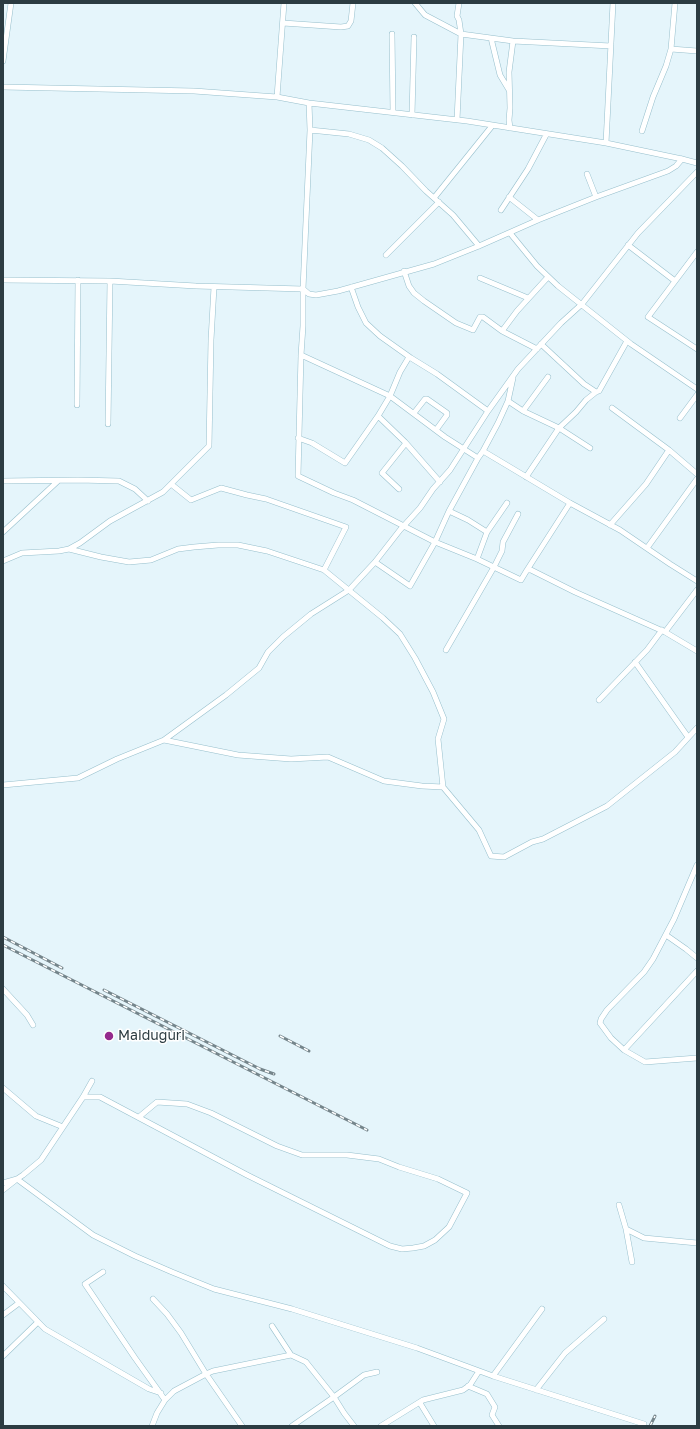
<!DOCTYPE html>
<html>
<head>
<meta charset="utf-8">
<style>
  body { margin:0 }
  #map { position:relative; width:700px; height:1429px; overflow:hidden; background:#e5f5fb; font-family:"Golos Text",sans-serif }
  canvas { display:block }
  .frame { position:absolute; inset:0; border:4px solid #2c3c42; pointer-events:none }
</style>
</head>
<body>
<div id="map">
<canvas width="700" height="1429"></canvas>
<div class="frame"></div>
</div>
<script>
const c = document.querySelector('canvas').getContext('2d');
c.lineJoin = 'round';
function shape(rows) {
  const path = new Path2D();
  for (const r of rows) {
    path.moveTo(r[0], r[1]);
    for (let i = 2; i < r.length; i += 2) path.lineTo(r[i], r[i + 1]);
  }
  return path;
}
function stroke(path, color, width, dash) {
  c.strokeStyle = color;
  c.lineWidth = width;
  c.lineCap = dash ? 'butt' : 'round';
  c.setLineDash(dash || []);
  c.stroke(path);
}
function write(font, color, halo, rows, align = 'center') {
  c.font = font + ' "Golos Text",sans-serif';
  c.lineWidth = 3;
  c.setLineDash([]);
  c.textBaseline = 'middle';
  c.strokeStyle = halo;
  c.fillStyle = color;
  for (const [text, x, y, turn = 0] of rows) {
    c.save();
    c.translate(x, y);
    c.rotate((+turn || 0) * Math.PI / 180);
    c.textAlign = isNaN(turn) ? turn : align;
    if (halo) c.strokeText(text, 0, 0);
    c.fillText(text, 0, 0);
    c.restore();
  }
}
const minor = shape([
  [415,3,425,15,461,34,513,41,509,72,510,108,509,120,510,128],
  [283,23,341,27,348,26,351,21,353,3],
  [392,34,393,112],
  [491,38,500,75,509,90],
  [513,41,611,46],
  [671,49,675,3],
  [3,61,11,3],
  [3,87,194,91,277,97,309,103,467,121,606,143,682,159,697,163],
  [277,97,284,3],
  [309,103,310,130,349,134,369,140,382,148,402,166,426,191,453,215,479,246],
  [412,115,414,37],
  [457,120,461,34,459,20,457,16,459,3],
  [310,130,303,289,303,326,301,355,298,476,334,493,353,500,435,542,477,559],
  [642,131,653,97,666,66,671,49,697,51],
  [606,143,613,3],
  [587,174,596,197],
  [509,197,538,220],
  [434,198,492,126],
  [501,210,528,169,546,135],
  [510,233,537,266,558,286,631,344,697,389],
  [628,245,675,281],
  [697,252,648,317,697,349],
  [386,255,439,202],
  [404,271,409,286,414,293,424,301,456,323,473,330,480,317,483,317,502,331,537,349],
  [480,278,528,298],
  [3,280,110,281,196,286,303,289,309,294,316,295,338,291,434,264,479,246,538,220,596,197,668,171,676,166,682,159],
  [351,287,358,307,366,323,380,336,411,358,437,374,488,411],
  [502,331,517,311,548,277],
  [541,344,584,384,596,392],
  [301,355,390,396,445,437,478,458],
  [508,401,523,411,559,428,576,412,586,400,596,392,599,391,627,341],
  [77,405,78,280],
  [612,408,669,450,697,474],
  [523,411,548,377],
  [414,413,425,399,427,399,447,413,447,415,436,430],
  [378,416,405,442,440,482],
  [680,418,697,395],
  [108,424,110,281],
  [298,438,312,443,345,463,378,416,390,396,400,372,409,357],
  [483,451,570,503,620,530,670,564,697,581],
  [526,477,559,428,590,448],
  [3,481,78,480,119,481,135,489,148,501],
  [171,484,191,500,221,488,247,495,266,499,346,527,324,570],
  [399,489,382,473,406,443],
  [449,511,468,520,487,532,477,559,521,580,527,570,531,570,575,592,665,632,697,651],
  [610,525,646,484,669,450],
  [3,532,58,481],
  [487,532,507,503],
  [647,548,697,479],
  [69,549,101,557,129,562,151,560,178,549,194,547,218,545,238,545,267,551,324,570,383,618,400,634,415,658,433,692,444,719,438,739,443,787,479,830,491,856,504,857,532,842,543,839,607,806,675,752,697,728],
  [3,561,22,553,59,551,69,549,80,543,110,521,163,492,209,446,211,340,214,287],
  [375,562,410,586,435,542,449,511,478,458,483,451,498,423,508,401,513,378],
  [527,570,570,503],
  [665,632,697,590],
  [446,650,494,567,502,551,503,542,518,514],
  [635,662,688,737],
  [599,700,647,650,662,630],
  [164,740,238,755,291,759,328,757,384,781,422,786,443,787],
  [3,785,78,778,117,759,164,740,226,695,259,668,268,652,283,637,311,614,349,590,375,562,400,530,420,508,433,489,450,470,488,411,518,369,561,323,582,304,638,233,697,172],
  [697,865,674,919,653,959,644,972,607,1010,601,1019,600,1023,611,1038,624,1050,645,1062,697,1058],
  [666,935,686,949,697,958],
  [3,989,27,1015,33,1025],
  [624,1050,697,971],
  [3,1088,36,1116,63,1127],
  [83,1097,100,1097,247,1175,390,1246,402,1249,413,1248,424,1246,435,1240,449,1227,467,1193,438,1179,399,1167,379,1159,347,1155,302,1155,277,1146,211,1113,187,1104,157,1102,139,1117],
  [3,1183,17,1179,23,1175,41,1160,83,1097,92,1081],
  [3,1190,17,1179,93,1235,135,1256,172,1272,214,1289,292,1309,417,1348,493,1376,644,1424,643,1426],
  [619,1205,626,1229,644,1238,697,1243],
  [626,1229,632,1262],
  [103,1272,85,1284,135,1358,165,1400],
  [3,1286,45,1329,149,1389,161,1393],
  [153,1299,167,1314,181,1333,206,1374,242,1426],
  [3,1315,19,1303],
  [272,1326,291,1355],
  [3,1356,38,1322],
  [493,1376,542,1309],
  [468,1386,487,1394,495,1407,492,1415,499,1426],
  [536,1390,565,1353,604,1319],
  [420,1403,434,1426],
  [152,1426,157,1413,165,1400,174,1391,206,1374,213,1371,291,1355,306,1362,334,1397,344,1413,354,1426],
  [292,1426,334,1397,364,1375,377,1372],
  [381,1426,423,1400,463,1390,470,1385,479,1371]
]);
stroke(minor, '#96bfcc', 6);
stroke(minor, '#fff', 5);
const rail = shape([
  [3,937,62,968],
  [3,945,367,1130],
  [104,990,260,1069,274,1074],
  [280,1036,309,1051],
  [650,1426,655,1416]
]);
stroke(rail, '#75858b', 3);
stroke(rail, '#fff', 1.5, [4.5]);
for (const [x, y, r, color] of [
  [109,1036,5,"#942a8d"]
]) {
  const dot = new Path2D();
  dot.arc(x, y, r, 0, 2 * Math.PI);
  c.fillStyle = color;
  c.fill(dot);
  stroke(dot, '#fff', 1.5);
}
write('14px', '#2c3c42', '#fff', [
  ["Maiduguri",118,1036]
], 'left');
</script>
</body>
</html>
